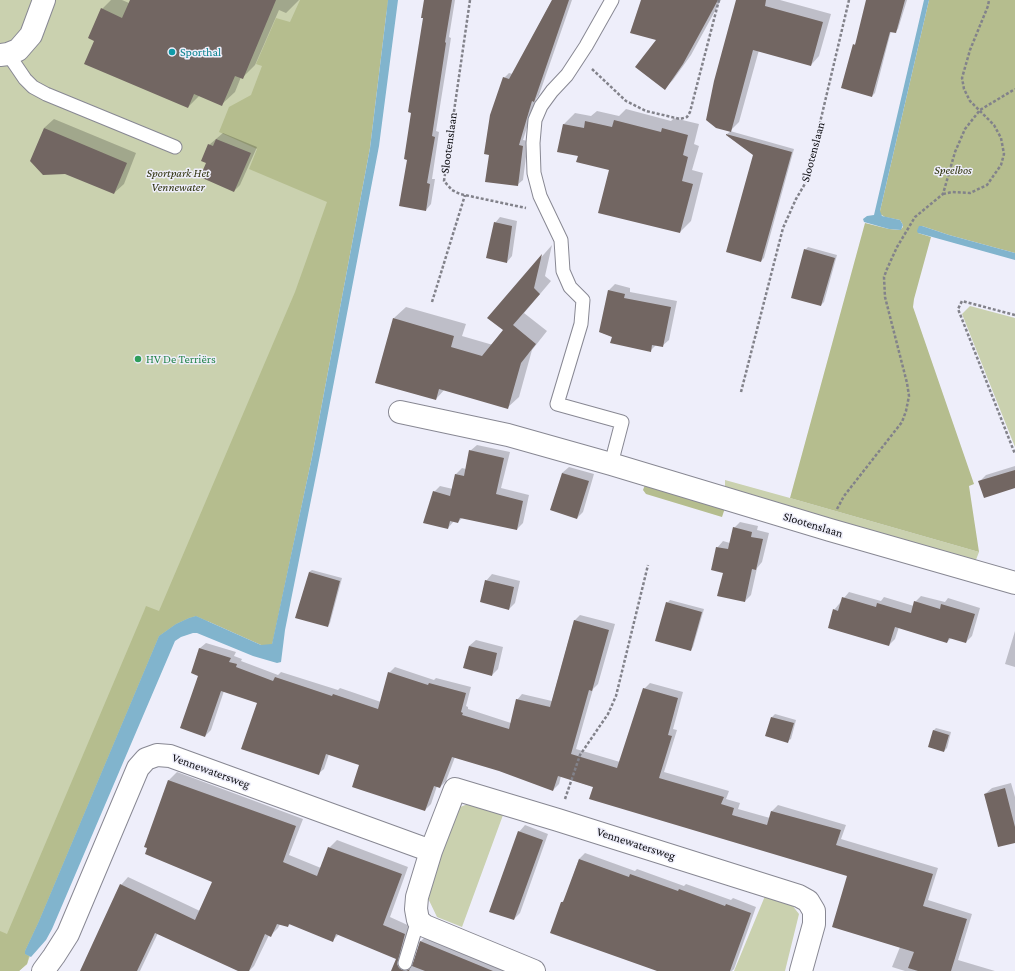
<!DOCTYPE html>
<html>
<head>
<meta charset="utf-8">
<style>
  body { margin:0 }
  canvas { display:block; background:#eeeefa }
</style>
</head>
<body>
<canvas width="1015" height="971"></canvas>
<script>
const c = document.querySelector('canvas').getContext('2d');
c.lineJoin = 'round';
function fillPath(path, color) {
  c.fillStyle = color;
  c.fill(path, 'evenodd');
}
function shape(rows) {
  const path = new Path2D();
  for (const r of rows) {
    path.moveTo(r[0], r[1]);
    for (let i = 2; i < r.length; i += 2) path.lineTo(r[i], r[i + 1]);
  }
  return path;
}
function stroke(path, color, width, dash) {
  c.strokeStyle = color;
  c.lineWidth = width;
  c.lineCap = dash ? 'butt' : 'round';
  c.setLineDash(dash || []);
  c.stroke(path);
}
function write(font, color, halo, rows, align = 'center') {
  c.font = font + ' "Crimson Pro",serif';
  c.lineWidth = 3;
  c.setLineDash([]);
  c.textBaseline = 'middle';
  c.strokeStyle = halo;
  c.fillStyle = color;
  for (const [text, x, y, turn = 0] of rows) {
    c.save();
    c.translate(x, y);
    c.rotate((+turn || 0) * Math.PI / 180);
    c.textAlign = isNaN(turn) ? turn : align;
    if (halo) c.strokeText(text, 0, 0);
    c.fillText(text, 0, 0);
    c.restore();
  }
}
fillPath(shape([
  [0,0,390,0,205,629,176,633,35,943,27,964,19,971,0,971],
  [970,306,1015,318,1015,447,962,314],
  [725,480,790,498,979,552,974,565,725,492],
  [468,804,503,815,462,927,437,917,426,894,458,809,460,807],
  [765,896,792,905,799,914,785,971,734,971]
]), '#cad1af');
fillPath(shape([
  [300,0,388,0,370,148,312,457,273,641,272,645,261,645,196,616,189,618,176,624,159,636,39,921,25,951,25,954,29,956,27,964,19,971,0,971,0,931,7,934,144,611,146,606,159,611,295,292,327,202,249,169,257,149,219,132,229,107,251,95,262,66,256,64,276,18,290,22],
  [929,0,1015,0,1015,253,949,235,922,226,918,233,931,237,914,299,913,307,974,484,969,486,979,552,790,498,865,223,889,229,900,230,903,227,903,225,900,220,885,217,880,214,880,211],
  [646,482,726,505,722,517,646,494,643,490]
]), '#b5bd8e');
fillPath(shape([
  [388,0,398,0,379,146,320,455,285,630,281,662,277,663,253,656,197,633,193,633,181,637,175,641,52,929,46,940,31,957,25,954,25,951,39,921,159,636,176,624,189,618,196,616,261,645,272,644,312,457,370,148],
  [924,0,929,0,880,211,882,216,900,220,903,225,901,230,889,229,864,222,863,219,867,216,874,215],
  [919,226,922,226,949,235,1015,253,1015,260,918,233,917,231]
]), '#81b4cd');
fillPath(shape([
  [111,0,122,0,129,3,131,0,299,0,286,13,279,10,255,65,243,77,241,77,235,92,222,104,200,95,188,107,95,40,102,9],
  [425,0,455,0,449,37,451,38,436,131,439,132,432,179,435,179,431,204,426,210,408,159,424,17],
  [552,0,572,0,539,95,536,99,523,140,528,141,523,180,517,185,504,78,509,73,513,74],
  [642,0,721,0,691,55,673,80,665,88,658,39],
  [737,0,780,0,831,14,819,56,811,65,759,50,739,122,730,131,794,149,764,258,761,261,754,155,727,134,731,131],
  [868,0,907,0,898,29,895,32,891,31,875,93,872,96,854,45,856,43],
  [626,109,671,121,674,118,699,124,694,144,699,146,692,170,703,173,691,221,680,232,610,169,579,155,558,151,564,124,575,113,591,116,597,111,619,116],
  [54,119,136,153,124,184,114,193,44,128],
  [223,133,257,147,240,185,234,191,209,145],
  [500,217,517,221,512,256,507,262,495,223],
  [552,245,545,276,551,281,524,313,547,331,532,350,519,397,507,408,445,389,436,399,394,318,406,307,466,324,462,336,493,345,504,330,488,318],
  [808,247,837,255,824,302,821,305,805,250],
  [615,284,630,288,630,292,677,301,669,340,662,346,656,345,650,351,600,332,609,290],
  [477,445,510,452,501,488,529,495,523,523,517,529,463,517,458,522,454,521,448,528,434,492,440,486,453,489,456,474,462,468,466,469,470,451],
  [1015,466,1015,487,979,482,986,475],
  [569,467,594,474,583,512,577,518,562,473],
  [740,522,758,526,757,530,769,533,762,562,757,568,751,595,745,601,724,572,717,548,723,541,730,543,734,528],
  [312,570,342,578,330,623,328,626,309,572],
  [492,574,520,581,515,603,509,609,486,581],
  [849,592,881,601,884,597,914,606,915,602,921,596,945,602,948,598,980,608,972,636,966,642,951,638,947,642,899,627,895,639,889,645,834,610],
  [670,600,704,609,693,647,691,650,667,603],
  [580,615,615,624,598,684,593,689,576,749,620,762,644,689,650,683,683,692,673,729,677,730,664,772,729,791,726,799,740,803,738,809,770,818,772,811,778,805,846,825,841,839,938,868,928,900,972,914,958,960,995,971,905,971,892,967,900,947,848,875,561,776,559,784,553,790,499,770,455,757,446,781,440,787,437,786,431,804,425,810,361,764,329,754,324,769,318,774,258,702,224,691,211,730,205,736,199,675,200,648,206,643,236,652,234,656,242,659,241,661,278,675,281,672,338,690,340,688,381,702,389,673,395,667,434,680,436,678,471,687,466,706,468,707,468,709,511,723,517,700,522,694,552,701,574,621],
  [1015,631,1015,667,1005,664],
  [476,640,503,647,498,669,492,675,469,646],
  [775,714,796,720,791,739,788,741,772,717],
  [936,728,951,732,947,748,944,751,933,731],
  [177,772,303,819,289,855,321,868,329,848,337,840,408,867,390,917,412,927,410,963,414,963,421,941,429,933,519,971,392,971,397,958,339,934,333,940,291,923,288,926,280,924,278,928,271,935,269,935,254,966,249,971,240,971,158,933,140,971,81,971,121,885,128,877,200,911,213,882,145,846,169,780],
  [1011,783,1015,797,1015,842,985,794,992,788],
  [525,825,548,834,520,913,514,919,519,832],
  [585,853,635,871,637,869,684,886,686,884,731,900,733,898,756,907,734,969,732,971,660,971,562,902,565,899,579,859]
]), '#0003');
fillPath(shape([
  [130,0,276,0,243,79,235,76,222,106,194,94,188,108,84,64,94,41,88,38,101,8,122,18],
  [424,0,452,0,445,42,446,43,432,136,435,137,427,183,430,184,426,211,399,206,407,160,404,159,411,113,408,112,423,18,421,18],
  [552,0,569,0,534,102,532,101,519,145,523,146,518,186,485,182,489,155,484,154,490,115,503,77,509,79],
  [641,0,718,0,683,64,665,90,635,67,656,40,630,33],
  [736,0,766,0,765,6,823,22,811,66,753,50,731,132,716,128,706,120,714,81],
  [866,0,905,0,896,33,890,32,872,97,841,88,853,44,855,45],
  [614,120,661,132,662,128,688,135,683,155,688,157,682,181,693,184,680,233,598,213,609,170,576,162,578,156,557,152,563,124,584,128,585,121,612,127],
  [44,128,127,163,114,194,65,174,43,175,30,161],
  [726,134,792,152,761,262,726,252,753,155,726,135],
  [216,139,251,153,234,192,200,177,206,163,201,161,208,144,213,146],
  [494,222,512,226,507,263,486,258],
  [804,249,835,258,821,306,791,298],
  [542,254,534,288,540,294,513,325,536,344,521,363,508,409,439,389,436,400,375,383,393,318,454,336,451,347,482,356,503,330,487,318],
  [608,290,625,294,624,298,671,307,663,347,652,345,651,352,610,343,612,337,599,332],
  [469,450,504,458,496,494,523,501,517,530,460,518,458,523,450,521,448,529,423,523,433,491,450,496,455,474,464,476],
  [1015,470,1015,488,984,498,978,481],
  [562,473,589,481,577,519,550,510],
  [733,527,752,532,751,537,763,539,756,570,752,569,745,602,717,596,723,573,711,570,716,547,728,549],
  [309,572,340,581,328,627,295,618],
  [485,580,514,587,509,610,480,602],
  [842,597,876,607,877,603,911,613,914,601,940,609,941,604,975,614,966,643,949,638,947,643,895,627,889,646,828,628,833,609,838,611],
  [666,602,702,612,691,651,655,641],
  [574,620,609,630,592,691,589,690,571,754,617,768,643,688,678,698,668,735,672,736,659,778,724,797,721,804,734,808,732,815,767,825,771,811,841,830,836,845,933,874,923,906,967,919,951,971,918,971,908,968,914,952,832,927,847,876,589,799,593,787,558,776,553,791,499,771,452,757,440,788,434,786,425,811,352,787,359,765,326,754,319,775,241,749,257,703,221,691,205,737,180,728,198,676,191,673,199,648,231,658,229,662,237,664,236,667,273,681,275,677,332,696,333,694,378,709,388,672,428,685,429,683,466,693,461,712,463,713,462,715,509,729,516,699,550,707],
  [469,646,497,653,492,676,463,668],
  [771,717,794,723,788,743,765,736],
  [933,730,949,735,944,752,928,747],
  [168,780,296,826,283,862,317,876,328,847,402,874,383,925,405,934,397,964,399,968,402,970,406,971,410,969,409,971,391,971,396,959,336,934,333,942,289,924,288,927,277,924,271,937,265,934,249,971,238,971,155,933,137,971,80,971,120,884,195,920,212,882,145,854,147,848,144,847],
  [1005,788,1015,827,1015,843,998,847,984,794],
  [518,831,543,840,514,920,489,912],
  [579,859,629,877,630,874,678,891,679,889,725,906,726,904,751,913,730,971,657,971,550,933,561,902,563,902],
  [420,941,493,971,425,971,412,966]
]), '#726662');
const service = shape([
  [8,54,25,79,33,87,46,94,175,147],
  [611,464,622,422,557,404,581,324,583,300,570,287,563,271,561,240,540,196,534,173,533,143,535,120,541,106,552,91,567,75,586,46,612,0],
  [405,963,418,920]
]);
const minor = shape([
  [0,55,8,54,18,50,31,35,44,0],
  [400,412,508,435,611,464,830,530,1015,583],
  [43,971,54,956,68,934,138,768,146,759,157,755,170,756,431,851],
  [534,971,425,926,418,920,416,909,417,897,431,851,455,789,558,820,799,896,808,901,814,911,814,924,801,971]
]);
stroke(service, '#888893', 15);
stroke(minor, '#888893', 24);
stroke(shape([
  [470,0,444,181,452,190,460,194,526,208],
  [592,69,626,101,646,111,680,119,687,117,690,112,719,0],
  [943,194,952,192,970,193,987,185,1001,165,1004,154,1001,138,994,125,970,101,964,89,962,78,970,50,988,6,989,0],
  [432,302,465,195],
  [1015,315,962,301,958,309,1015,454],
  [741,392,783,228,796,199,806,182,849,0],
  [837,509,844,496,902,422,906,411,909,396,907,383,885,297,884,277,887,269,897,247,915,217,943,194,955,152,965,129,980,110,1015,89],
  [565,799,580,755,608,714,616,696,648,565]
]), '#82828a', 2.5, [3, 2]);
stroke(service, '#fff', 13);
stroke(minor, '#fff', 22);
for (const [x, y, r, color] of [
  [172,52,4,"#0f9aa8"],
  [138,359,4,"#2e9e5b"]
]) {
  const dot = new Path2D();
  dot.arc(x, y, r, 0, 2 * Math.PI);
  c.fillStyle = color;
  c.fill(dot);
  stroke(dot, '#eeeefa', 1.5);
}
write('12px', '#0d838f', '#eeeefa', [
  ["Sporthal",180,52]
], 'left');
write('12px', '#0c0c10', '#eeeefa', [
  ["Slootenslaan",449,143,-82],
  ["Slootenslaan",813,152,-75],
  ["Slootenslaan",813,525,17],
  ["Vennewatersweg",211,771,20],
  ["Vennewatersweg",636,844,18]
]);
write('italic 12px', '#30340f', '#eeeefa', [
  ["Speelbos",953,170],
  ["Sportpark Het",178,173],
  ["Vennewater",178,187]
]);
write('12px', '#27864d', '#eeeefa', [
  ["HV De Terriërs",146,359]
], 'left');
</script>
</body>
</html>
